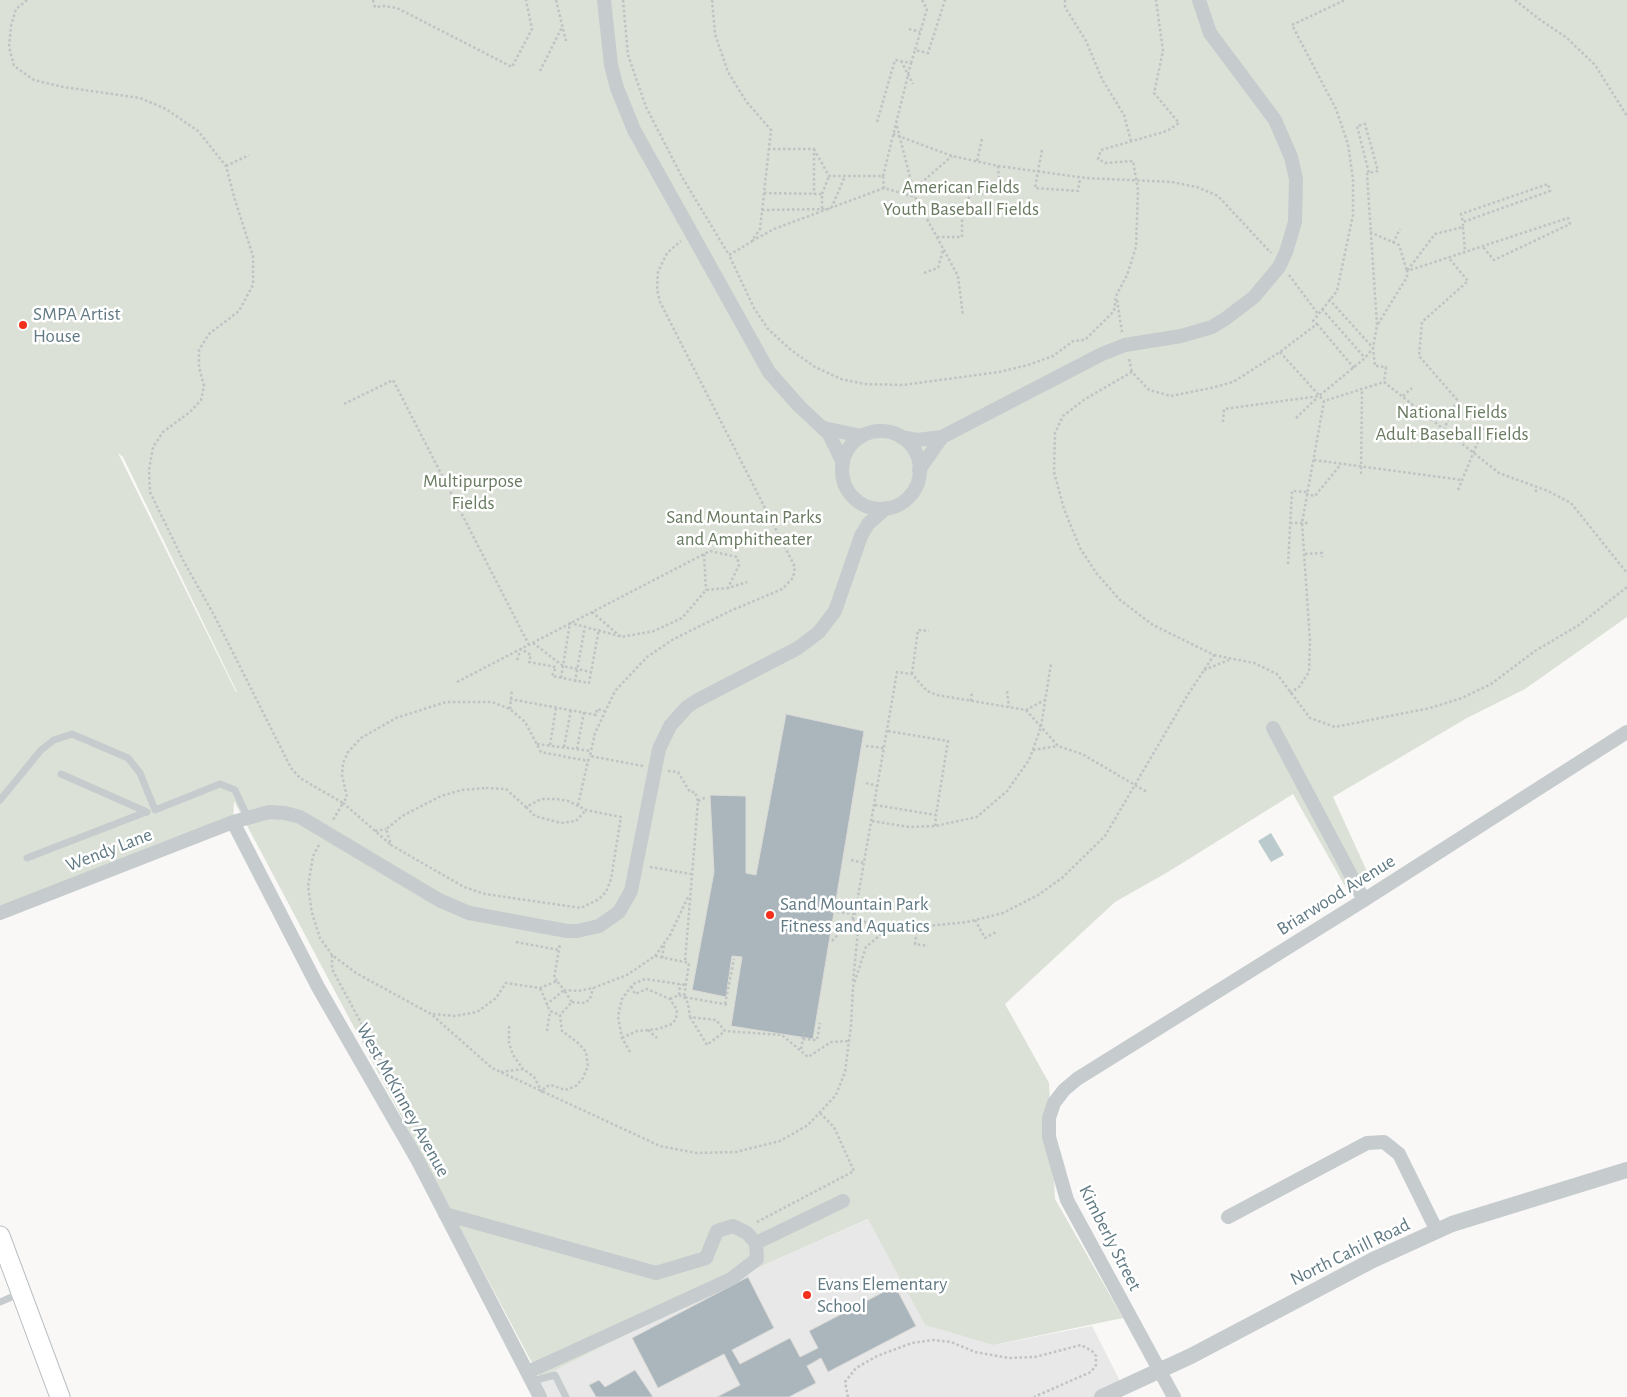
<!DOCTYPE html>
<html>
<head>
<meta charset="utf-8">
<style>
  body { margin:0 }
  canvas { display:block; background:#f9f8f6 }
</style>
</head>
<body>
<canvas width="1627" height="1397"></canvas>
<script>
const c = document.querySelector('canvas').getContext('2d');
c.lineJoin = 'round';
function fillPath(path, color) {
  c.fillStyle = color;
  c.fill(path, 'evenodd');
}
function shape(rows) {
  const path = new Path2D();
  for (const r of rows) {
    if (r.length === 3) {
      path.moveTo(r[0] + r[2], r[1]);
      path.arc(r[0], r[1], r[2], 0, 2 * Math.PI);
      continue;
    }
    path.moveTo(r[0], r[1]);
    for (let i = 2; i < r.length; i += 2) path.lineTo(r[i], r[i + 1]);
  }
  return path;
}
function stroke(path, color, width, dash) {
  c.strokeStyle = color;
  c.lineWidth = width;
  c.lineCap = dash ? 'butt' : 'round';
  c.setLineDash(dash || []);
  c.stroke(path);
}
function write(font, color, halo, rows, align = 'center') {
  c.font = font + ' "Alegreya Sans",sans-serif';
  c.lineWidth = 5;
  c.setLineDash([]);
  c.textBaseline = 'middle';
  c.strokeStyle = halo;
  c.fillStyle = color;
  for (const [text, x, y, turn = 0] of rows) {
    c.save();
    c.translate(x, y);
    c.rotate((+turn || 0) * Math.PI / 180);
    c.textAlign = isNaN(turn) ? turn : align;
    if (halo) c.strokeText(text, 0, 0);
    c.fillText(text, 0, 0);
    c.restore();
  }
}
fillPath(shape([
  [869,1219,925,1325,993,1345,1092,1326,1123,1387,1102,1397,540,1397,540,1378,766,1264]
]), '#e7e8e7');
fillPath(shape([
  [0,0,1627,0,1627,617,1525,689,1467,718,1333,797,1371,880,1350,895,1293,794,1168,872,1115,902,1005,1004,1049,1083,1055,1199,1123,1318,993,1345,925,1325,868,1219,766,1264,540,1378,234,801,233,822,0,913],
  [118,453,123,457,237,692,236,692]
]), '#dbe1d6');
fillPath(shape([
  [1271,833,1284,855,1271,862,1258,841]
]), '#bbcbcd');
const building = shape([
  [786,714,864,731,813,1039,731,1026,742,957,732,956,726,997,692,990,714,872,710,795,746,796,746,873,756,875,786,714],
  [748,1277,774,1328,732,1350,740,1364,790,1338,800,1357,818,1348,809,1331,895,1286,916,1326,828,1372,821,1358,807,1366,816,1383,789,1397,717,1397,740,1385,724,1354,658,1388,632,1338,748,1277],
  [635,1370,653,1397,596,1397,589,1385,599,1380,605,1387,635,1370]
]);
fillPath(building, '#aab6bb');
stroke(building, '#dbdad8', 1);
const secondary = shape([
  [0,1236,60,1397]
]);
stroke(secondary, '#b8bfc3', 21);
stroke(shape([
  [27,0,16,9,11,26,9,47,14,66,34,80,63,87,140,98,166,109,198,131,226,166,235,200,253,256,253,285,239,311,209,334,199,350,199,367,204,386,201,400,190,412,163,432,153,447,149,470,150,492,184,562,214,615,291,768,300,778,343,803,333,820],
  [373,0,375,7,384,6,397,8,512,67,532,29,526,0],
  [556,0,566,41],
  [623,0,628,55,646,107,682,177,729,255],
  [712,0,715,34,728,72,746,101,771,130,760,229,751,242,729,255,754,308,768,329,791,350,815,367,841,379,864,384,903,385,999,372,1028,365,1053,356,1073,341,1085,340,1114,311,1116,296,1127,275,1136,247,1138,190,1133,161,1105,163,1098,159,1101,150,1167,131,1179,123,1154,93,1163,51,1156,0],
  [922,0,927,9,915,50,928,53,945,0],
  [1065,0,1065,7,1086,41,1102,79,1124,115,1131,141],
  [1515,0,1539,19,1567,38,1595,65,1627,116],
  [909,29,920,32],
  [901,61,913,84],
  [911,63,915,50],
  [540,71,562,27],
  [877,122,895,60,911,63,883,176],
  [897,126,915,197],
  [893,134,952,156,998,166,1086,178,1172,182,1197,187,1218,196,1271,253],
  [768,149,814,149,814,194],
  [814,149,829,176,883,176,884,188],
  [1042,150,1035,188,1078,191,1080,178],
  [977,161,982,139],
  [226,166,249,155],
  [913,190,952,156],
  [764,193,822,194,822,209],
  [822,194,829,176],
  [762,210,831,209,845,176],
  [1463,227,1465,251],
  [1370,232,1399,245,1407,271,1435,234,1463,227,1463,222,1550,191,1548,184,1461,214,1463,222],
  [937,237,962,237,962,207,972,194,1000,194,998,166],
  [752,241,774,229,884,188,915,197,958,276,963,316],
  [1393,243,1400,229],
  [924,273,938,268,943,250],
  [1289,275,1318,314],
  [1329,299,1373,348,1375,366,1386,367,1384,382],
  [1117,300,1122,332],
  [1322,309,1365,358],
  [1317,324,1354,368],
  [1378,324,1407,277,1407,271,1465,252,1568,218,1570,224,1494,260,1482,246],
  [1280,352,1324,401],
  [1129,359,1132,372],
  [1403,396,1412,388],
  [344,404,393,380,529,645],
  [1296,418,1318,397],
  [1223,422,1224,409,1319,396,1365,358,1373,348,1377,325,1367,174,1369,173,1378,171,1365,124,1357,126,1369,173],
  [1444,430,1453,407,1459,402,1419,356,1422,322,1468,281,1448,257],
  [1314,460,1462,480],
  [1361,474,1362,389],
  [1458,490,1484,427,1480,424],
  [1536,492,1536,486],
  [1306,494,1315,496,1341,464],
  [1290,523,1310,523],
  [704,554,706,590],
  [1305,554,1322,553,1322,557],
  [1288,564,1292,491,1307,492],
  [592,612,621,637,654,631,682,618,706,590,728,588,747,582],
  [533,643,563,666,591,672],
  [1214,655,1254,663,1277,674,1310,718,1335,727,1430,708,1462,698,1491,684,1535,651,1579,625,1627,587],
  [517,660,521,649,531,655,529,662,556,667,552,676,589,683,599,629],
  [1204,670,1229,660],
  [912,674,918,630,929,631],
  [561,678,570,623,619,636],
  [457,682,710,551,737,557,739,565,728,588],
  [575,682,585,626],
  [1007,691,1009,707],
  [1290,693,1299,687,1309,672,1310,641,1302,523,1324,401,1384,382,1499,473,1548,491,1571,503,1627,573],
  [510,699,596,715,597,709,604,711],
  [971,701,972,691],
  [510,709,512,689],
  [1026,710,1058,746,1082,754,1147,792],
  [537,744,591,751],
  [550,745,556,708],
  [866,746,884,748],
  [564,747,571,710],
  [577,749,584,712],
  [1033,750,1058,746],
  [643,766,590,756,595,733,615,691,647,657,672,640,728,612,782,589,793,578,795,567,660,302,657,289,658,272,667,253,681,241],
  [668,771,678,772,690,792,695,792,698,801,685,962],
  [866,783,878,786],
  [486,788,506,789,526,807,541,799,557,799,568,801,586,810,621,817,611,879,606,892,599,899,581,908,485,894,464,887,391,845,386,829,404,815,441,796,462,790,486,788],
  [698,801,707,797],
  [578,805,588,761],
  [875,805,936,815,948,741,887,731],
  [526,807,535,816,561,823,576,821,586,810],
  [872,821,909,827,935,826,977,817,1007,791,1029,760,1041,727,1051,664],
  [935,826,936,815],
  [375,831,386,829],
  [390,844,343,803,347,797,342,775,343,763,348,752,361,738,396,718,446,702,492,702,510,709,525,722,541,752,588,761,590,756],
  [319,845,313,856,308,887,312,913,320,938,332,955,356,973,431,1014,492,1068,660,1146,696,1153,736,1152,780,1141,808,1125,836,1095,845,1072,851,1026,853,987,866,947,886,930,967,922,1003,913,1038,895,1062,878,1105,836,1187,696,1214,655,1153,625,1120,600,1097,574,1080,548,1064,509,1054,472,1055,433,1063,416,1085,399,1132,372,1149,390,1171,396,1211,388,1233,382,1280,352,1317,324,1313,321,1337,291,1353,215,1353,179,1348,144,1336,109,1292,25,1345,0],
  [851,860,864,863],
  [650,867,691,874],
  [837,912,855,914],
  [852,919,855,914,897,672,912,674,927,691,937,695,1026,710,1045,700],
  [975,920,985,938,996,932],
  [917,927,915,944,928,946],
  [832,941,852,919,859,921],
  [516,942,559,950],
  [332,955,332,969,429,1149],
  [655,956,670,935,688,897],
  [662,958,664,945],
  [557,981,554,978,560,944],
  [853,981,859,921,899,928],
  [679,995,684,997,688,1003,690,1017,716,1020,725,1031,782,1035,808,1057,831,1042,849,1041],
  [670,999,679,995,680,984],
  [572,1002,585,1003,590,999,593,988],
  [725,1004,734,959],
  [546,1005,564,990,572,1002,560,1015],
  [433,1014,455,1016,477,1012,496,998,506,983,540,988,557,981,564,990,578,991,593,988,627,975,655,956,689,963,684,997,729,1005],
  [690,1017,707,1045,725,1031],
  [509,1026,509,1043,513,1055,523,1069,534,1077,542,1092,545,1087,551,1085,565,1090,576,1086,583,1078,588,1066,586,1052,578,1043,562,1031,560,1015,550,1011,540,988],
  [648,1030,657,1038],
  [547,1031,550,1011],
  [622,1038,637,1031,658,1029,672,1024,676,1019,677,1010,670,999,647,989,635,994,631,986],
  [803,1039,817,1040,820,1023],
  [801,1049,804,1033],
  [630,1052,622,1038,618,1016,622,999,633,984,645,979,686,985],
  [501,1072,523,1069],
  [757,1222,854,1171,834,1127,820,1113],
  [848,1397,845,1382,856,1368,877,1356,912,1343,933,1340,951,1342,975,1352,1009,1358,1035,1357,1081,1345,1092,1351,1096,1356,1096,1365,1091,1372,1034,1397]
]), '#bfc3c4', 2.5, [2.5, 2.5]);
stroke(shape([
  [61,774,147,812],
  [0,800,41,750,54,740,72,734,128,758,140,773,155,810,220,784,235,790,248,818],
  [27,858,146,812],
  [0,1302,21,1293],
  [532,1381,555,1375,566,1397]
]), '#c6cbce', 7);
stroke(shape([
  [604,0,611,65,617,88,634,130,769,372,799,406,829,434,843,463],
  [824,428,861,436],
  [881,470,39],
  [901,437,917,440,942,437,1102,354,1125,345,1181,336,1212,327,1225,319,1254,297,1279,267,1286,252,1295,222,1296,179,1291,157,1275,120,1210,33,1199,0],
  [919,470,942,437],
  [1273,728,1364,900],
  [233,822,318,987,418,1161,540,1397],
  [0,913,233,822,269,812,285,813,300,817,439,900,469,913,567,931,577,931,599,926,619,912,631,891,659,749,670,726,687,707,696,701,798,648,819,632,835,611,861,536,868,524,886,508],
  [445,1214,656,1273,706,1258,717,1231,733,1226,747,1233,756,1243,757,1259,731,1279,528,1372],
  [1228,1217,1367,1143,1384,1142,1399,1154,1437,1231],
  [756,1243,843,1201],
  [1174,1397,1067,1200,1049,1137,1049,1118,1054,1103,1064,1090,1077,1079,1364,900,1627,732]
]), '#c6cbce', 14);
stroke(shape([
  [1102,1397,1191,1356,1373,1260,1452,1224,1627,1170]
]), '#c6cbce', 16);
stroke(secondary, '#fff', 19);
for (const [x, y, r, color] of [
  [23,325,5,"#f42f1b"],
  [770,915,5,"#f42f1b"],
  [807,1295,5,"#f42f1b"]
]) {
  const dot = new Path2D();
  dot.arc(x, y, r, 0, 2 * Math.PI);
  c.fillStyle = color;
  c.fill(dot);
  stroke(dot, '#fff', 2);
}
write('19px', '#697a60', '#fff', [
  ["American Fields",961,187],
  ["Youth Baseball Fields",961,209],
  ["National Fields",1452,412],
  ["Adult Baseball Fields",1452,434],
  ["Multipurpose",473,481],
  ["Fields",473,503],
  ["Sand Mountain Parks",744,517],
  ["and Amphitheater",744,539]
]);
write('19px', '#617a84', '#fff', [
  ["SMPA Artist",33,314],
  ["House",33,336],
  ["Sand Mountain Park",780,904],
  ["Fitness and Aquatics",780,926],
  ["Evans Elementary",817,1284],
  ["School",817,1306]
], 'left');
write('19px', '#617a84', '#fff', [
  ["Wendy Lane",109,850,-21],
  ["Briarwood Avenue",1336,895,-32],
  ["West McKinney Avenue",403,1100,61],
  ["Kimberly Street",1110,1238,63],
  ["North Cahill Road",1350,1252,-26]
]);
</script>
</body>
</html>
